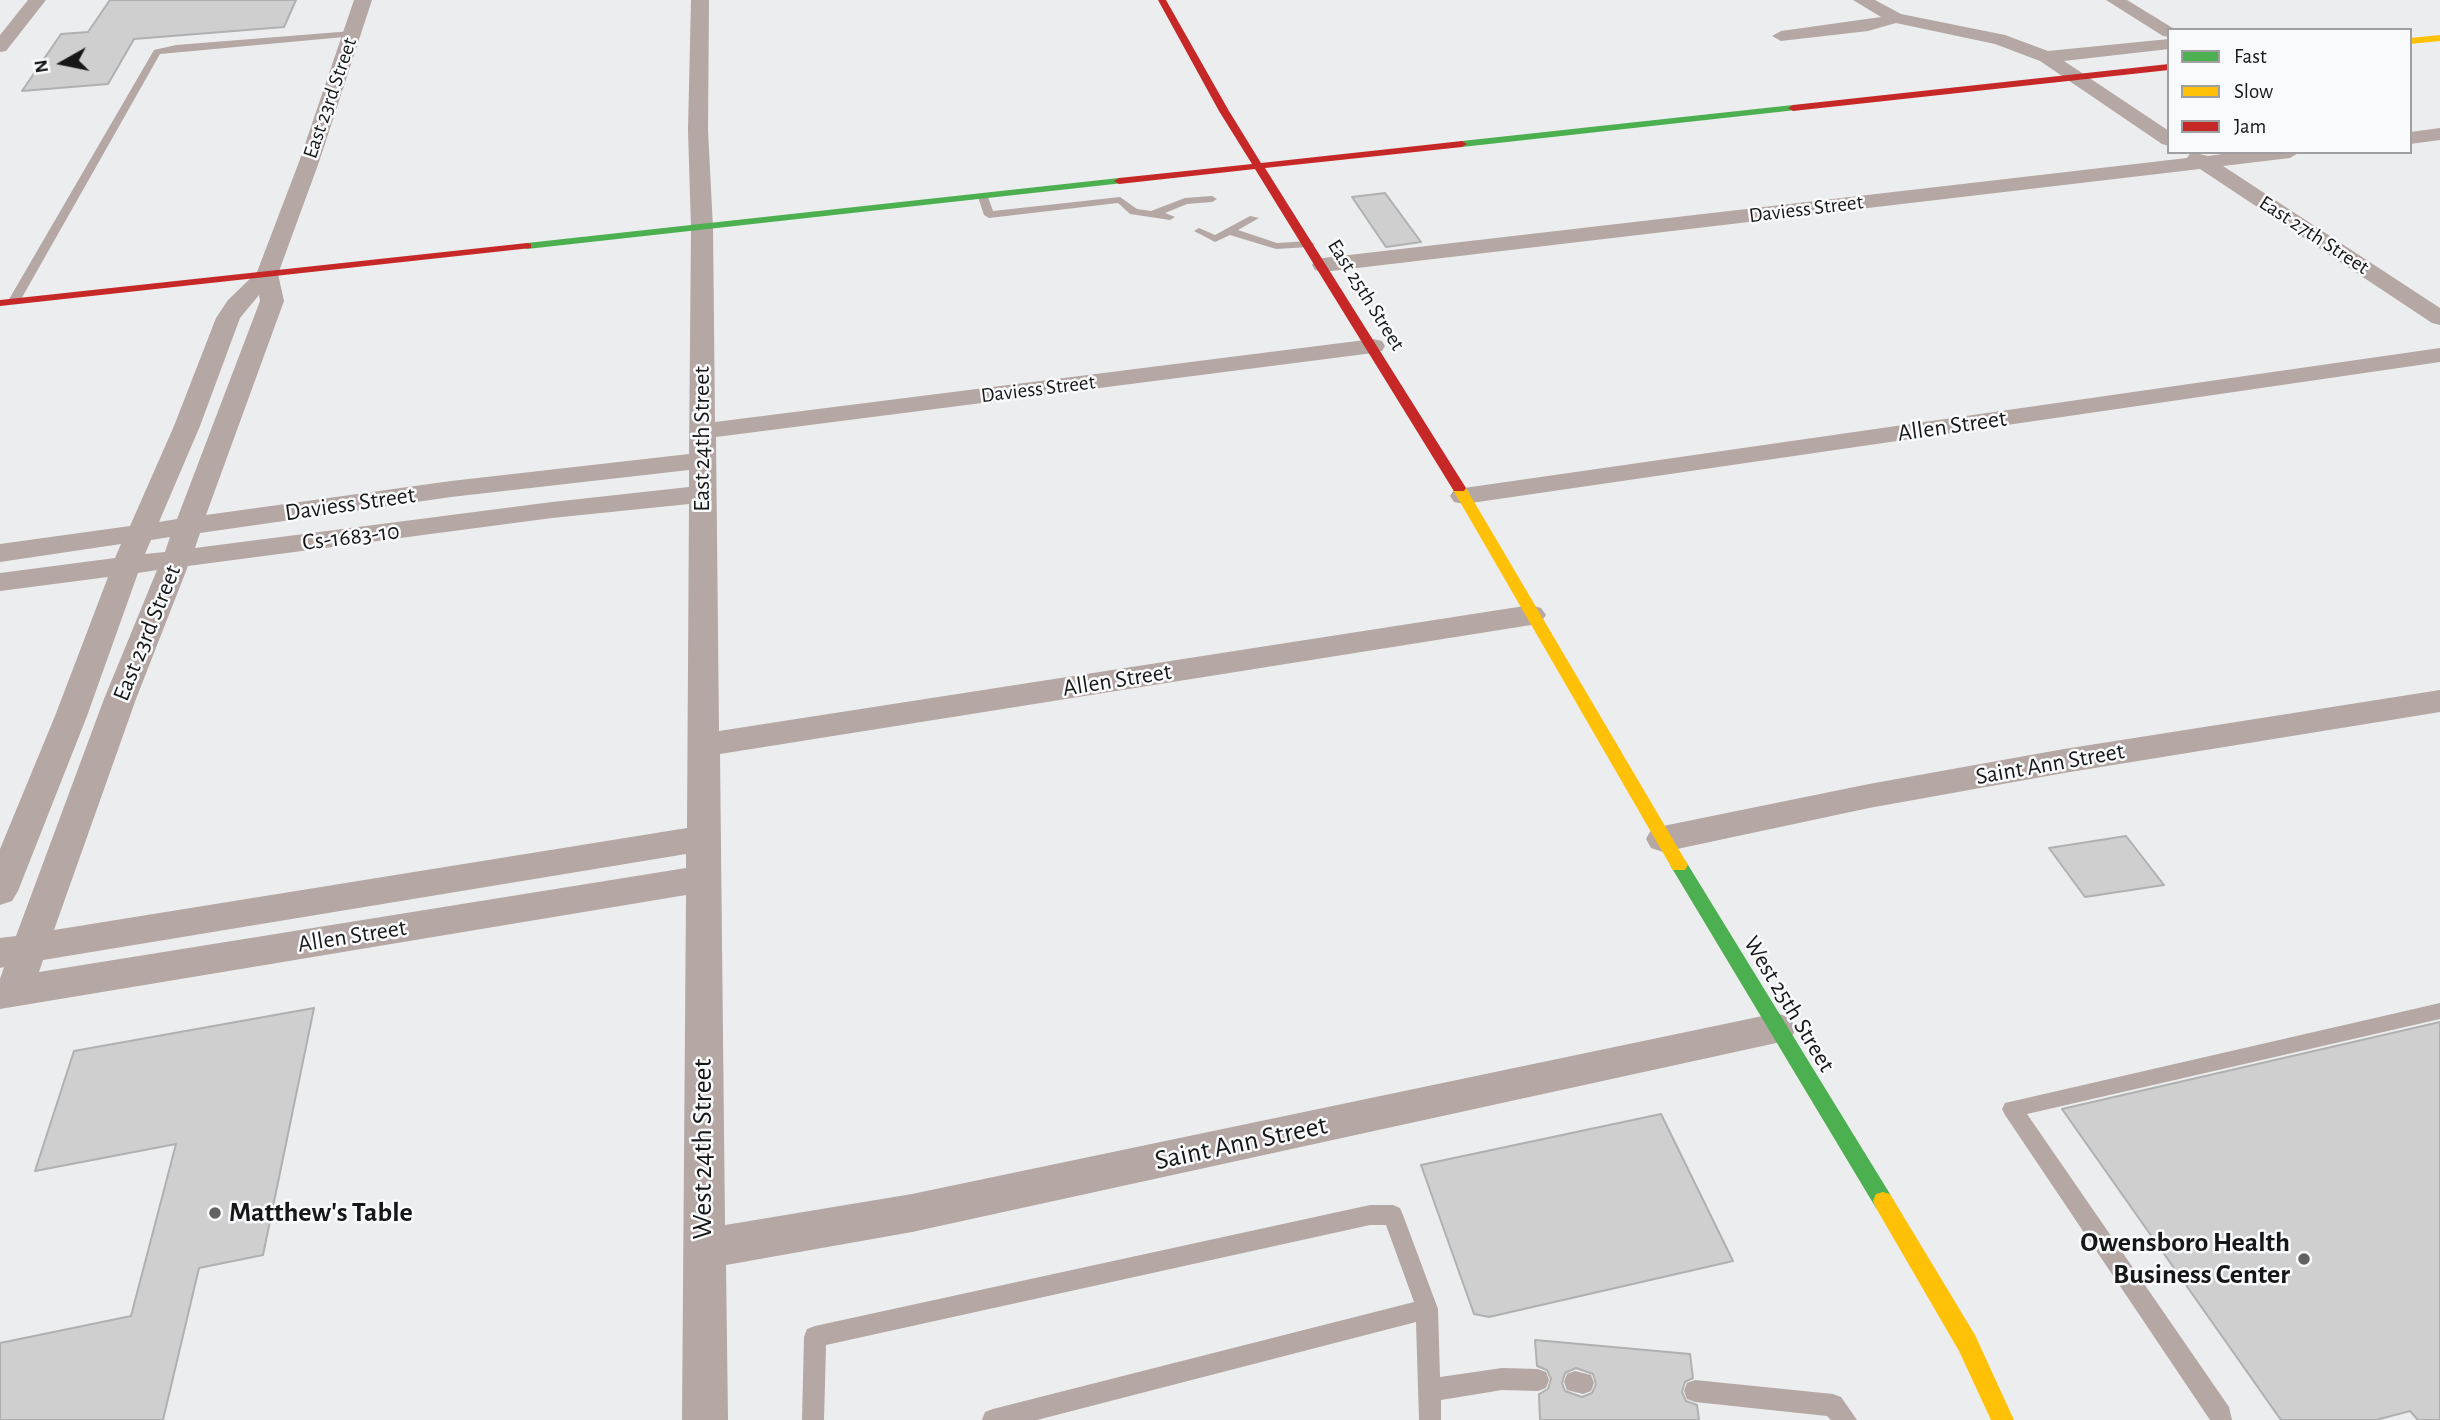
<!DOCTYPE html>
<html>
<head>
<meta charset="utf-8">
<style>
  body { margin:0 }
  #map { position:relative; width:2440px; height:1420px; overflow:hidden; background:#ecedee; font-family:"Alegreya Sans",sans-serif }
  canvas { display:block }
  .legend { position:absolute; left:2167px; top:28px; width:245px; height:126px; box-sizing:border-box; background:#f9fafc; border:2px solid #9f9fa1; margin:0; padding:9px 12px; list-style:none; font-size:21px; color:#171718 }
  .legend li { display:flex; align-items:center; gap:14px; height:35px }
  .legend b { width:35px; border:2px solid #9f9fa1 }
  .north { position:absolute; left:28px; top:28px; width:70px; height:70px; -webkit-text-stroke:5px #f9fafc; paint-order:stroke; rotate:261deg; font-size:19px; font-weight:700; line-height:28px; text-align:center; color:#171718 }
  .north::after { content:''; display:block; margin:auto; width:24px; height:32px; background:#171718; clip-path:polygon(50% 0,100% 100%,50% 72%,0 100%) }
</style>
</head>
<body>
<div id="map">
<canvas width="2440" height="1420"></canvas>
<ul class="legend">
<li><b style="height:9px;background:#4caf50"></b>Fast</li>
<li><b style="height:9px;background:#ffc107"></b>Slow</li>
<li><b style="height:9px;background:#c62828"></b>Jam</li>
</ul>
<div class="north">N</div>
</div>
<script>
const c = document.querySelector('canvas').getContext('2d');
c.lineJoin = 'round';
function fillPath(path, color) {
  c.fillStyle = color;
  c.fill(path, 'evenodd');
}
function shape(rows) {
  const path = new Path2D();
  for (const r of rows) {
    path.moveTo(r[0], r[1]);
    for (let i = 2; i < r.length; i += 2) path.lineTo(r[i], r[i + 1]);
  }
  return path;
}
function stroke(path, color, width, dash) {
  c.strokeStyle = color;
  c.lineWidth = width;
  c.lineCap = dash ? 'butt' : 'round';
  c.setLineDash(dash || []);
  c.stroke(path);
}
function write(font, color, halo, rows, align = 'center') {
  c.font = font + ' "Alegreya Sans",sans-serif';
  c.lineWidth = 5;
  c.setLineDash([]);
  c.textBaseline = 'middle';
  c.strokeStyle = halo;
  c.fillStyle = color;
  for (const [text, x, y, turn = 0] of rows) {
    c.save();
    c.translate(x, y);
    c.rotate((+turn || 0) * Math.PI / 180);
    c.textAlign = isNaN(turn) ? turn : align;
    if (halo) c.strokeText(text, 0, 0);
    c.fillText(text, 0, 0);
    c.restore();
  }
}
const building = shape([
  [110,0,296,0,284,27,134,39,108,84,22,91,61,34,88,32,110,0],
  [1385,193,1421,242,1386,247,1352,197,1385,193],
  [2126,836,2164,885,2085,897,2049,848,2126,836],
  [314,1008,263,1255,199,1268,163,1420,0,1420,0,1343,131,1316,176,1144,35,1171,74,1051,314,1008],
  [2440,1022,2440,1420,2418,1420,2410,1411,2376,1420,2281,1420,2062,1109,2440,1022],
  [1661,1114,1733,1261,1489,1317,1474,1314,1421,1165,1661,1114],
  [1535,1340,1690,1354,1693,1378,1685,1382,1682,1392,1686,1401,1697,1405,1699,1420,1540,1420,1539,1394,1548,1389,1551,1379,1547,1370,1537,1366,1535,1340],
  [1576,1368,1593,1374,1596,1384,1592,1393,1582,1397,1565,1391,1562,1383,1565,1373,1576,1368]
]);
fillPath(building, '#cfcfcf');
stroke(building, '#b0b0b0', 2);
fillPath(shape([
  [352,31,356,34,355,36,160,54,20,301,18,303,10,303,8,301,154,50,176,45,352,31],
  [983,194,988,197,993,211,1120,197,1137,209,1151,211,1185,198,1212,196,1217,199,1212,202,1187,204,1165,213,1175,217,1170,220,1130,214,1118,203,989,218,984,215,978,197,983,194],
  [1250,216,1259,218,1238,230,1277,243,1309,241,1315,244,1309,247,1276,249,1230,235,1215,242,1194,231,1199,228,1215,235,1250,216],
  [2440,1003,2440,1019,2027,1114,2229,1407,2232,1420,2210,1420,2005,1115,2002,1109,2005,1103,2440,1003],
  [1370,1205,1393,1205,1400,1208,1403,1215,1438,1309,1440,1377,1502,1368,1538,1369,1546,1372,1549,1380,1546,1388,1538,1391,1502,1390,1441,1400,1441,1420,1419,1420,1416,1322,1037,1420,982,1420,985,1412,993,1409,1414,1302,1386,1225,1370,1225,826,1345,824,1420,802,1420,804,1337,807,1329,815,1326,1370,1205],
  [1575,1371,1591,1375,1594,1383,1591,1391,1583,1394,1567,1390,1564,1382,1567,1374,1575,1371],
  [1695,1380,1833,1394,1841,1397,1857,1420,1831,1420,1827,1416,1695,1402,1687,1399,1684,1391,1687,1383,1695,1380]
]), '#b4a7a4');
fillPath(shape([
  [28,0,46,0,6,51,0,52,0,35,28,0],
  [354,0,372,0,319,162,278,274,284,301,206,515,451,481,689,454,691,228,688,130,691,0,709,0,708,130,713,228,715,422,1373,339,1382,341,1385,346,1382,351,1373,353,716,437,719,731,1531,605,1541,608,1546,615,1541,622,1531,625,720,754,725,1225,912,1194,1777,1013,1790,1018,1796,1029,1790,1040,912,1232,726,1265,728,1420,682,1420,686,895,0,1009,0,979,4,967,0,968,0,938,16,936,104,699,157,570,138,573,87,716,18,891,12,901,0,905,0,849,55,716,108,577,0,591,0,573,115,558,121,544,0,562,0,544,130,526,174,426,216,318,228,300,257,272,299,162,354,0],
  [259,295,260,301,177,519,159,522,200,426,240,318,259,295],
  [689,470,689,487,552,502,195,548,200,533,451,497,689,470],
  [689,504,687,828,54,930,136,699,188,566,552,518,689,504],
  [170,537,165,552,145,554,151,540,170,537],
  [686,854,686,868,39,972,43,960,686,854],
  [1853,0,1875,0,1901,14,2005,35,2048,51,2169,39,2169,49,2064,61,2169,131,2169,146,2162,144,2040,61,1995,44,1896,23,1868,31,1781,41,1772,36,1781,31,1881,17,1853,0],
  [2106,0,2127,0,2176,30,2169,30,2169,37,2163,36,2106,0],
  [2440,128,2440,140,2410,144,2410,132,2440,128],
  [2191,152,2208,156,2236,152,2300,152,2290,158,2223,166,2440,308,2440,325,2432,323,2200,169,1323,272,1315,270,1312,265,1315,260,1323,258,2187,158,2191,152],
  [2440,348,2440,362,1464,504,1454,502,1450,496,1454,490,1464,488,2440,348],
  [2440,690,2440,712,2064,773,1869,808,1663,852,1651,848,1646,839,1651,830,1663,826,1869,784,2064,749,2440,690]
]), '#b4a7a4');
fillPath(shape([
  [1793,105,1796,106,1796,110,1462,147,1457,144,1462,141,1793,105],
  [1119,178,1124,181,1123,183,527,249,521,246,527,243,1119,178],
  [1679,858,1685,860,1890,1194,1893,1201,1890,1208,1883,1210,1876,1208,1673,870,1670,865,1673,860,1679,858]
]), '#4caf50');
fillPath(shape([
  [2440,35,2440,41,2410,44,2410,38,2440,35],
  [1459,484,1466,488,1685,860,1688,865,1685,870,1673,870,1452,488,1459,484],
  [1883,1192,1890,1194,1975,1335,2014,1420,1991,1420,1959,1351,1876,1208,1873,1201,1876,1194,1883,1192]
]), '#ffc107');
fillPath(shape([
  [1158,0,1166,0,1229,111,1261,163,1462,141,1467,144,1462,147,1265,168,1466,488,1464,491,1454,491,1452,488,1255,169,1119,184,1114,181,1119,178,1252,164,1219,111,1158,0],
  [2169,64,2169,70,1793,111,1788,108,1793,105,2169,64],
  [527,243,531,244,531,248,0,306,0,300,527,243]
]), '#c62828');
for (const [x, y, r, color] of [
  [215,1213,7,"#626263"],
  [2304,1259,7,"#626263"]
]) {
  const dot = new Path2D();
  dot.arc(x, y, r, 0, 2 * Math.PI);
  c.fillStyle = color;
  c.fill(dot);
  stroke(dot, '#f9fafc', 2.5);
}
write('21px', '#171718', '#f9fafc', [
  ["East 23rd Street",330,98,-71],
  ["Daviess Street",1806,209,-7],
  ["East 27th Street",2314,235,33],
  ["East 25th Street",1366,295,58],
  ["Daviess Street",1038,389,-7]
]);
write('24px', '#171718', '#f9fafc', [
  ["Allen Street",1952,426,-8],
  ["East 24th Street",702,439,-90],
  ["Daviess Street",350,504,-8],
  ["Cs-1683-10",351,537,-7],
  ["East 23rd Street",147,633,-68],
  ["Allen Street",1117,680,-9],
  ["Saint Ann Street",2050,764,-10],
  ["Allen Street",352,936,-9],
  ["West 25th Street",1789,1004,59]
]);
write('28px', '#171718', '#f9fafc', [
  ["Saint Ann Street",1241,1143,-12],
  ["West 24th Street",703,1149,-90]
]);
write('bold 28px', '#171718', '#f9fafc', [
  ["Matthew's Table",229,1213],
  ["Owensboro Health",2290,1243,"right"],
  ["Business Center",2290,1275,"right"]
], 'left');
</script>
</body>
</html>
